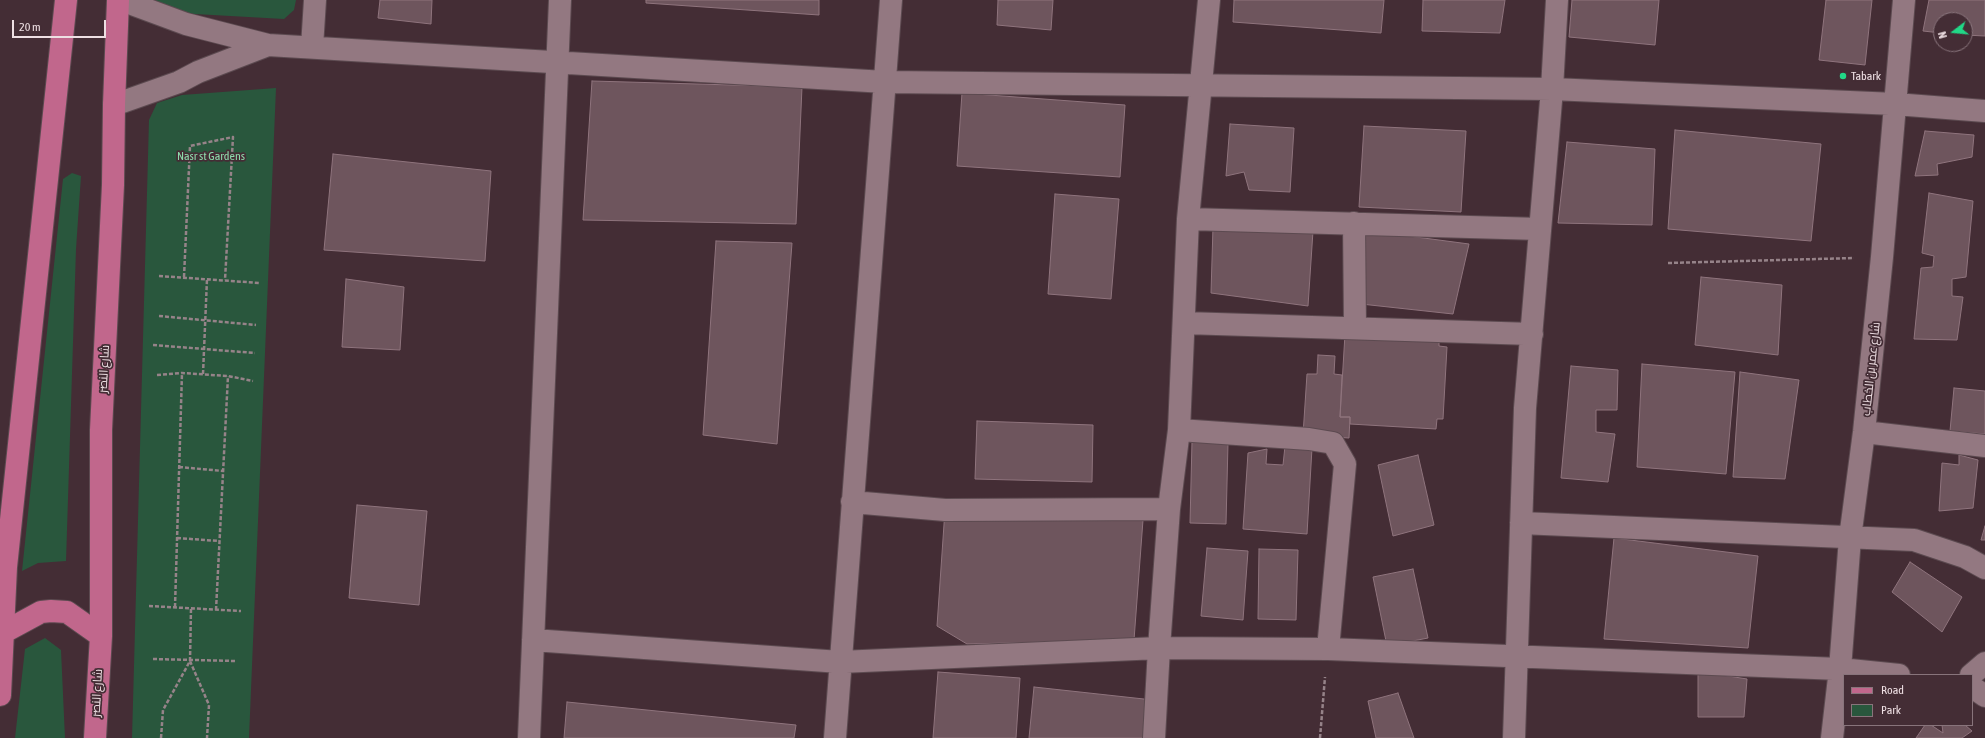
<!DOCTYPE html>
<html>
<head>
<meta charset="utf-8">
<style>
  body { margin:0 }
  #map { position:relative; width:1985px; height:738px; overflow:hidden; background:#442d35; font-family:"Asap Condensed",sans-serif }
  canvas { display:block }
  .legend { position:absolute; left:1843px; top:674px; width:130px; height:52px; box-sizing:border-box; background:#442d35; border:1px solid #88747b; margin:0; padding:5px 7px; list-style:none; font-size:12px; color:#eedfe3 }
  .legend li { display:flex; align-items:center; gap:8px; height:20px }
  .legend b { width:20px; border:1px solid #88747b }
  .north { position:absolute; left:1933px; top:12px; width:40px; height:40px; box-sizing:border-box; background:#442d35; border:1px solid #88747b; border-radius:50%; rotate:254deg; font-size:11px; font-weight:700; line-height:16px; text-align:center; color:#eedfe3 }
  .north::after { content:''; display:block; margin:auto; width:14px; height:18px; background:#21d887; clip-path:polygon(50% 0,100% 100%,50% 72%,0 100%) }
  .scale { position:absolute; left:12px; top:20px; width:94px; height:18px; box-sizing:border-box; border:2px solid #eedfe3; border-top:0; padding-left:5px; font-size:12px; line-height:14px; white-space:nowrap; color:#eedfe3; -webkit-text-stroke:3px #442d35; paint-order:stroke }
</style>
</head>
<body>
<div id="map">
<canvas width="1985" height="738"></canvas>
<ul class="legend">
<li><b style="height:5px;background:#c1678c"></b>Road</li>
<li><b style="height:11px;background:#29573d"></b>Park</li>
</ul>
<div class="north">N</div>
<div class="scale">20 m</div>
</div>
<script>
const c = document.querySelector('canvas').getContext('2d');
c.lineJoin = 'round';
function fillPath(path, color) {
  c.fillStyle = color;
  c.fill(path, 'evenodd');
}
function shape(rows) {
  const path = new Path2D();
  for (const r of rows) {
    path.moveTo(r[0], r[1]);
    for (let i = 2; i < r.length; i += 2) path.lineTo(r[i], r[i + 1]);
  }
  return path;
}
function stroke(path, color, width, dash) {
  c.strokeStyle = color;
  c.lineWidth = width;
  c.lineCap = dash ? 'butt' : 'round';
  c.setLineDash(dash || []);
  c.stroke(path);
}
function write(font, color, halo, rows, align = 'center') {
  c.font = font + ' "Asap Condensed",Cairo,sans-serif';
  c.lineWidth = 3.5;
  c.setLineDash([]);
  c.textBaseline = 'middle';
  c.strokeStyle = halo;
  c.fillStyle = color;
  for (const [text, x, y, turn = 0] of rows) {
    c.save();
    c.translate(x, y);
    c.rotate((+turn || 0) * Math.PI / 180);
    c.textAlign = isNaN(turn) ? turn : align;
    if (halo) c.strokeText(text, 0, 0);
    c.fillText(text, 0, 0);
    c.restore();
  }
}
fillPath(shape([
  [153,0,296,0,294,10,284,19,177,13,159,6],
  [276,88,249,738,132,738,149,120,157,103,182,95],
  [72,173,81,176,76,249,66,561,38,563,22,571,63,179],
  [45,638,61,650,65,738,15,738,25,649]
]), '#29573d');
const building = shape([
  [380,0,432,0,431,24,378,18,380,0],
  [646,0,819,0,819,15,646,3,646,0],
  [998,0,1053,0,1051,30,997,25,998,0],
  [1234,0,1384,0,1381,33,1233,22,1234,0],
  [1423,0,1505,0,1500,33,1422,31,1423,0],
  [1572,0,1659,0,1655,45,1569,37,1572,0],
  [1826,0,1872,0,1865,65,1819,60,1826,0],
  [1929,0,1985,0,1985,36,1965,35,1965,20,1941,20,1941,33,1923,31,1929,0],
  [592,81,802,87,796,224,583,220,592,81],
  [962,93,1125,105,1120,177,957,166,962,93],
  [1230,124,1294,128,1290,192,1249,190,1244,172,1226,176,1230,124],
  [1364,126,1466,131,1461,212,1359,207,1364,126],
  [1675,130,1821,144,1811,241,1668,229,1675,130],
  [1925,131,1974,135,1972,157,1937,164,1938,175,1915,176,1925,131],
  [1567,142,1655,149,1652,225,1558,223,1567,142],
  [333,154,491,171,485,261,324,250,333,154],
  [1929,193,1973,201,1966,277,1952,279,1952,296,1963,297,1957,340,1914,339,1921,268,1933,267,1934,256,1922,253,1929,193],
  [1055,194,1119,199,1111,299,1048,294,1055,194],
  [1213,227,1313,231,1308,306,1211,293,1213,227],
  [1363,230,1469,244,1453,314,1361,304,1363,230],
  [716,241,792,243,777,444,703,435,716,241],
  [1701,277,1782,285,1778,355,1695,345,1701,277],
  [346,279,404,287,400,350,342,347,346,279],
  [1345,334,1439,339,1439,346,1447,347,1443,419,1437,419,1436,429,1350,424,1350,417,1340,417,1345,334],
  [1318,355,1335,356,1334,374,1342,375,1340,417,1350,417,1349,438,1303,435,1307,374,1317,374,1318,355],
  [1642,364,1735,372,1726,474,1637,467,1642,364],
  [1571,366,1618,370,1617,410,1596,410,1596,432,1615,434,1608,482,1561,478,1571,366],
  [1740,372,1799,380,1785,479,1733,477,1740,372],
  [1954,388,1985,391,1985,434,1950,431,1954,388],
  [977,421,1093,425,1092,482,975,479,977,421],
  [1192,442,1228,443,1226,524,1190,523,1192,442],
  [1285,446,1312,448,1307,534,1243,529,1248,453,1267,449,1266,464,1283,465,1285,446],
  [1418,455,1434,525,1393,536,1378,465,1418,455],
  [1959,455,1978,460,1973,508,1939,511,1942,463,1959,465,1959,455],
  [357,505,427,511,419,605,349,598,357,505],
  [945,510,1143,520,1134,640,967,644,937,626,945,510],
  [1985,526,1985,540,1981,540,1985,526],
  [1614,538,1758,556,1748,648,1604,639,1614,538],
  [1207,548,1248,551,1243,620,1201,616,1207,548],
  [1259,549,1298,550,1296,620,1258,619,1259,549],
  [1910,562,1962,597,1942,632,1892,592,1910,562],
  [1413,569,1428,638,1387,646,1373,577,1413,569],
  [1698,671,1747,679,1744,717,1698,717,1698,671],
  [938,672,1020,678,1016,738,933,738,938,672],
  [1034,687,1153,700,1149,738,1029,738,1034,687],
  [1398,693,1414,738,1376,738,1368,701,1398,693],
  [567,702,796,725,794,738,564,738,567,702],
  [1925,725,1931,725,1943,733,1942,725,1965,725,1972,731,1962,738,1916,738,1925,725]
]);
fillPath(building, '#6e555d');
stroke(building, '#8f747d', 1);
const minor = shape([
  [121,0,186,24,268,45,885,82,1552,89,1895,104,1985,111],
  [312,47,315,0],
  [114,105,179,82,198,72,268,45],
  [1188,219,1540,229],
  [1354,223,1355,327],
  [1185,323,1532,334],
  [1179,430,1309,439,1333,443,1345,464,1328,649],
  [1864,432,1985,446],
  [852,502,945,510,1169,509],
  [1521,523,1914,540,1965,557,1985,568],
  [533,640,840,662,1159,648,1328,649,1840,669,1899,675],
  [1971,675,1985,663],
  [1972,687,1985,696],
  [529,738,560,0],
  [835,738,891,0],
  [1154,738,1159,648,1169,509,1179,430,1188,219,1209,0],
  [1514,738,1525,408,1552,89,1557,0],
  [1832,738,1840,669,1850,538,1864,432,1882,257,1904,0]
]);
const major = shape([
  [4,632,41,612,51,611,67,612,101,636],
  [0,695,6,567,66,0],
  [95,738,101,636,101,430,113,185,114,105,118,0]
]);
stroke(minor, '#5c4a50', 24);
stroke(major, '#5c4a50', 24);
stroke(shape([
  [1668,263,1854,258],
  [159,276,260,283],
  [184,277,190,146,233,137,225,280],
  [159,316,256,325],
  [153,345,255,353],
  [203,374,207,279],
  [157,375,182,373,228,376,253,381],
  [179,467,223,471],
  [177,538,219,541],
  [149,606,241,611],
  [175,607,182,373],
  [216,610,228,376],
  [153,659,236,661],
  [190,661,191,608],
  [161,738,163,710,190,661,209,705,207,738],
  [1320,738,1325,677]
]), '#968389', 2.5, [4, 2]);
stroke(minor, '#937881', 22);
stroke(major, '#c1678c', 22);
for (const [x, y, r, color] of [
  [1843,76,4,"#21d887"]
]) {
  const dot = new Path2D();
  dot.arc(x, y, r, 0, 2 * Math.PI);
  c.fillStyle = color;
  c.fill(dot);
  stroke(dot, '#442d35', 1.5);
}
write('12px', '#eedfe3', '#442d35', [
  ["Tabark",1851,76]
], 'left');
write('12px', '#8ddbac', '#442d35', [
  ["Nasr st Gardens",211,156]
]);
write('12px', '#eedfe3', '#442d35', [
  ["شارع النصر",104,369,-87],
  ["شارع عمر بن الخطاب",1871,369,-84],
  ["شارع النصر",97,693,-87]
]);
</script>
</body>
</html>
